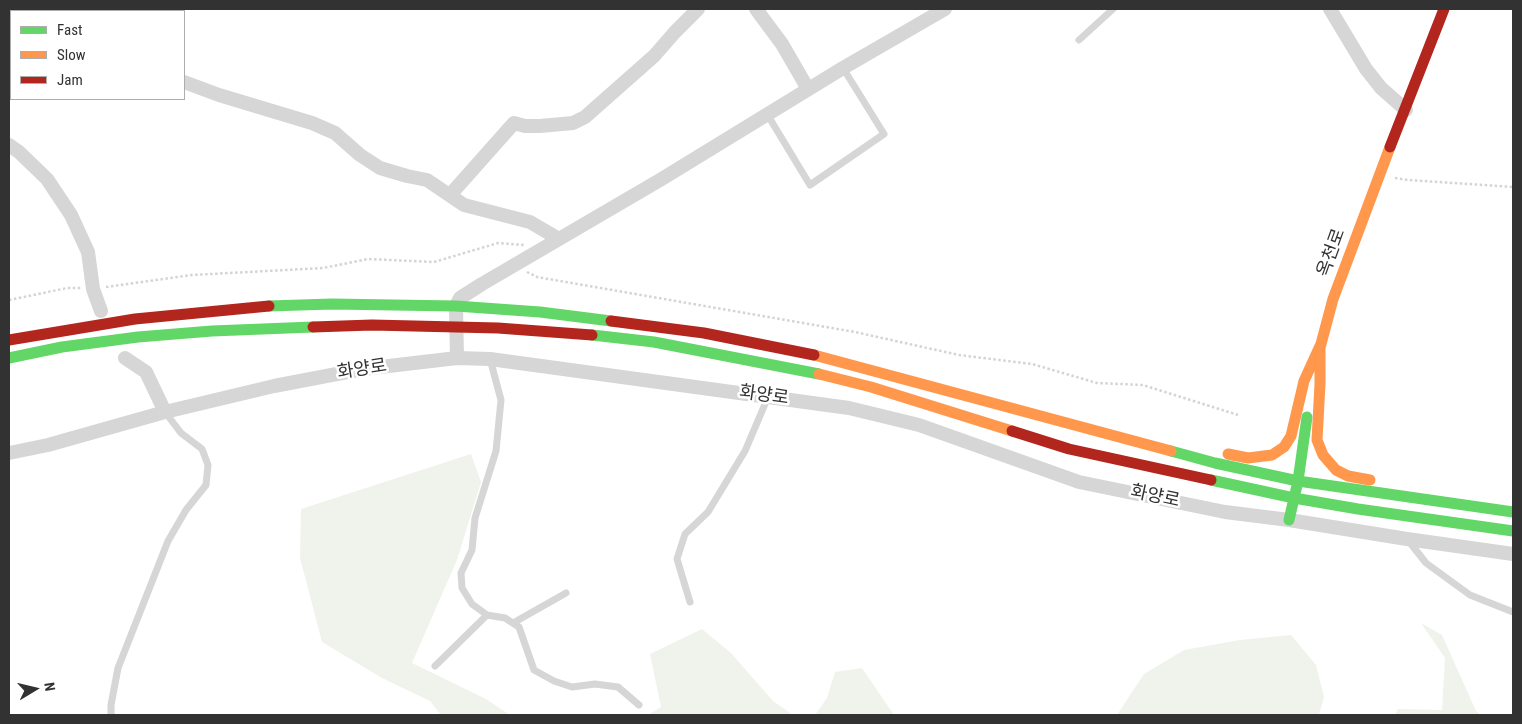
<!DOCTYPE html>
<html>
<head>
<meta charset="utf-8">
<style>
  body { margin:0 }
  #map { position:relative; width:1522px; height:724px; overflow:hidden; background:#fff; font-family:"Roboto Condensed",sans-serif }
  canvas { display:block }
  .frame { position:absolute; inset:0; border:10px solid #323232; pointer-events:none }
  .legend { position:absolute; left:10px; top:10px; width:175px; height:90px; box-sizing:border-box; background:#fff; border:1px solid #adadad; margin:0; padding:6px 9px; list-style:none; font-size:15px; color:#323232 }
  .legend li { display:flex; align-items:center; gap:10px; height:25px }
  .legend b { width:25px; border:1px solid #adadad }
  .north { position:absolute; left:10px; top:664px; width:50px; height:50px; -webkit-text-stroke:4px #fff; paint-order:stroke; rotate:81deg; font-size:14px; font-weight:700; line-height:20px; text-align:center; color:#323232 }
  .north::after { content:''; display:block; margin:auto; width:18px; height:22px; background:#323232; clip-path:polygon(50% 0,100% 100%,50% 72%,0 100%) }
</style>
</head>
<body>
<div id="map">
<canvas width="1522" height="724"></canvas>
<div class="frame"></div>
<ul class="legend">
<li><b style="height:6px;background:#63d668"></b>Fast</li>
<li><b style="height:6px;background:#ff974d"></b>Slow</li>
<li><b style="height:6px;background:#b3261e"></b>Jam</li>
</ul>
<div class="north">N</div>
</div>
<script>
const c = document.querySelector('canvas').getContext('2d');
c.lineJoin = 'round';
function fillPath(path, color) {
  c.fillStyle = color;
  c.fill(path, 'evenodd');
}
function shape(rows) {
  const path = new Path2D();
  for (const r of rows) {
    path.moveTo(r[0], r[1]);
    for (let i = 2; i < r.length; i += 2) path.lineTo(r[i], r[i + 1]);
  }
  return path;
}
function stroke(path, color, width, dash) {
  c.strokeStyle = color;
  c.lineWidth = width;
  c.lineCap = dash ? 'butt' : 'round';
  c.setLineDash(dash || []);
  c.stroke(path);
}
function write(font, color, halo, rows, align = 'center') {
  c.font = font + ' "Roboto Condensed","Noto Sans KR",sans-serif';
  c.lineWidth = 5;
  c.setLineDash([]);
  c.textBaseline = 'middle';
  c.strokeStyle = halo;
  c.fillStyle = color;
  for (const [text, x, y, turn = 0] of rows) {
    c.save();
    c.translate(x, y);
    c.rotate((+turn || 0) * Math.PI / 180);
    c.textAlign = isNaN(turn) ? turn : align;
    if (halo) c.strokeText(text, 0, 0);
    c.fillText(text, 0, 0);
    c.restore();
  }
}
fillPath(shape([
  [471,454,481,482,457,560,412,663,486,699,510,715,441,715,430,701,382,678,322,642,300,558,301,509],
  [1421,623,1442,635,1476,711,1481,715,1395,715,1398,709,1442,710,1445,658],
  [702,629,731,653,773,701,793,715,648,715,661,707,650,654],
  [1291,635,1316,665,1324,697,1319,715,1117,715,1144,674,1184,650,1240,640],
  [862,668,894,715,815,715,827,698,835,672]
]), '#f0f3ec');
stroke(shape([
  [1395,178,1408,180,1513,187],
  [527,272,537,277,855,332,959,355,1032,364,1097,383,1143,385,1238,415],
  [106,287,192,275,323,268,368,259,434,262,498,243,524,245],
  [9,300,67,288,81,288]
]), '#d4d4d4', 2.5, [2.5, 2.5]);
stroke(shape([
  [1079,40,1113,9],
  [767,114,810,185,884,134,843,68],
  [490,359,501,400,496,451,475,518,472,550,461,573,462,588,472,604,487,615,505,618,519,627,534,670,554,681,572,687,595,684,618,687,639,705],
  [1407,539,1426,563,1470,595,1513,612],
  [690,602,677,559,685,534,708,512,745,451,768,397],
  [513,623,566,593],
  [435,666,487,615],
  [111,715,111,705,118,668,168,541,186,510,206,485,208,465,202,449,181,433,165,412]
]), '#d6d6d6', 7);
stroke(shape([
  [57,9,62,11],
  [756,9,782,44,808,89],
  [1330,9,1366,69,1381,88,1406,110],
  [184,82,219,95,312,123,335,133,360,155,380,168,407,176,427,180,464,205,530,222,559,239],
  [9,145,19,152,47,179,71,215,88,252,93,289,101,311],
  [450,195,514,123,525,126,540,126,573,123,585,117,654,56,675,32,698,9],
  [125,358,146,372,165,412],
  [457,358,456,306,460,298,482,284,660,180,843,68,945,9],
  [9,453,48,445,165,412,274,386,363,369,457,358,490,359,849,408,919,425,1079,482,1225,512,1289,520,1407,539,1513,554]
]), '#d6d6d6', 14);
stroke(shape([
  [269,306,332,304,456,306,540,312,611,321],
  [592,335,654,342,819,374],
  [9,358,62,347,138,337,212,331,313,327],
  [1171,451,1215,463,1298,481,1513,512],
  [1211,480,1294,498,1358,509,1513,531],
  [1289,520,1298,481,1307,417]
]), '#63d668', 11);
stroke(shape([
  [814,355,1171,451],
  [1317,359,1333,299,1390,147],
  [819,374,871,387,1012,431],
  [1228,454,1248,458,1272,455,1284,447,1291,436,1304,381,1320,346,1320,384,1317,440,1323,455,1336,470,1348,476,1370,480]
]), '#ff974d', 11);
stroke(shape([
  [1390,147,1444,9],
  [611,321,704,333,814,355],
  [313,327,372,325,498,328,592,335],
  [9,340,135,319,269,306],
  [1012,431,1069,449,1211,480]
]), '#b3261e', 11);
write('18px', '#323232', '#fff', [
  ["옥천로",1332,253,-70],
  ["화양로",362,370,-9],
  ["화양로",764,396,8],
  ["화양로",1155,497,12]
]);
</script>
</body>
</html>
